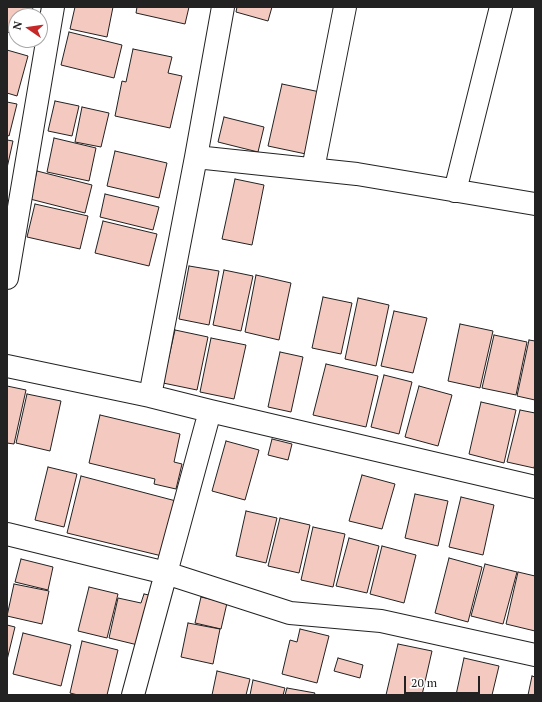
<!DOCTYPE html>
<html>
<head>
<meta charset="utf-8">
<style>
  body { margin:0 }
  #map { position:relative; width:542px; height:702px; overflow:hidden; background:#fff; font-family:"PT Serif",serif }
  canvas { display:block }
  .frame { position:absolute; inset:0; border:8px solid #222; pointer-events:none }
  .north { position:absolute; left:8px; top:8px; width:40px; height:40px; box-sizing:border-box; background:#fff; border:1px solid #a7a7a7; border-radius:50%; rotate:283deg; font-size:11px; font-weight:700; line-height:16px; text-align:center; color:#222 }
  .north::after { content:''; display:block; margin:auto; width:14px; height:18px; background:#c62828; clip-path:polygon(50% 0,100% 100%,50% 72%,0 100%) }
  .scale { position:absolute; left:404px; top:676px; width:76px; height:18px; box-sizing:border-box; border:2px solid #222; border-top:0; padding-left:5px; font-size:12px; line-height:14px; white-space:nowrap; color:#222; -webkit-text-stroke:3px #fff; paint-order:stroke }
</style>
</head>
<body>
<div id="map">
<canvas width="542" height="702"></canvas>
<div class="frame"></div>
<div class="north">N</div>
<div class="scale">20 m</div>
</div>
<script>
const c = document.querySelector('canvas').getContext('2d');
c.lineJoin = 'round';
function fillPath(path, color) {
  c.fillStyle = color;
  c.fill(path, 'evenodd');
}
function shape(rows) {
  const path = new Path2D();
  for (const r of rows) {
    path.moveTo(r[0], r[1]);
    for (let i = 2; i < r.length; i += 2) path.lineTo(r[i], r[i + 1]);
  }
  return path;
}
function stroke(path, color, width, dash) {
  c.strokeStyle = color;
  c.lineWidth = width;
  c.lineCap = dash ? 'butt' : 'round';
  c.setLineDash(dash || []);
  c.stroke(path);
}
const building = shape([
  [7,7,33,7,31,16,16,16,16,34,7,32,7,7],
  [75,7,113,7,107,37,70,29,75,7],
  [137,7,189,7,185,24,136,13,137,7],
  [237,7,272,7,268,21,236,12,237,7],
  [69,32,122,45,114,78,61,65,69,32],
  [133,49,172,57,168,73,182,76,170,128,115,116,122,81,126,82,133,49],
  [7,50,28,56,17,96,7,93,7,50],
  [282,84,320,92,306,154,268,146,282,84],
  [55,101,79,106,72,136,48,131,55,101],
  [7,102,17,104,9,136,7,135,7,102],
  [82,107,109,113,101,147,75,142,82,107],
  [224,117,264,127,258,152,218,142,224,117],
  [54,138,96,148,89,181,47,172,54,138],
  [7,140,13,141,7,168,7,140],
  [115,151,167,163,159,198,107,186,115,151],
  [37,171,92,185,85,213,30,199,37,171],
  [235,179,264,185,252,245,222,239,235,179],
  [105,194,159,207,153,230,100,217,105,194],
  [35,204,88,216,80,249,27,237,35,204],
  [103,221,157,234,149,266,95,253,103,221],
  [189,266,219,271,209,325,179,319,189,266],
  [224,270,253,276,241,331,213,325,224,270],
  [256,275,291,283,279,340,245,332,256,275],
  [323,297,352,303,341,354,312,348,323,297],
  [358,298,389,305,376,366,345,359,358,298],
  [394,311,427,318,413,373,381,366,394,311],
  [460,324,493,331,480,388,448,381,460,324],
  [175,330,208,337,197,390,163,383,175,330],
  [494,335,527,342,516,395,482,388,494,335],
  [211,338,246,345,234,399,200,392,211,338],
  [529,340,535,341,535,400,517,396,529,340],
  [280,352,303,357,291,412,268,407,280,352],
  [326,364,378,376,366,427,313,415,326,364],
  [384,375,412,382,399,434,371,427,384,375],
  [7,386,26,390,14,444,7,443,7,386],
  [419,386,452,395,438,446,405,437,419,386],
  [27,394,61,401,50,451,16,443,27,394],
  [481,402,516,410,504,463,469,454,481,402],
  [520,410,535,413,535,463,534,468,507,462,520,410],
  [100,415,180,434,174,462,182,464,176,489,154,484,155,479,89,463,100,415],
  [272,439,292,444,288,460,268,455,272,439],
  [226,441,259,450,245,500,212,491,226,441],
  [48,467,77,474,64,527,35,520,48,467],
  [362,475,395,484,382,529,349,521,362,475],
  [81,476,176,501,162,556,67,533,81,476],
  [415,494,448,501,438,546,405,538,415,494],
  [461,497,494,505,483,555,449,547,461,497],
  [246,511,277,518,266,563,236,556,246,511],
  [280,518,310,525,299,573,268,566,280,518],
  [313,527,345,534,333,587,301,580,313,527],
  [349,538,379,546,367,593,336,586,349,538],
  [382,546,416,555,404,603,370,594,382,546],
  [449,558,482,567,468,622,435,613,449,558],
  [21,559,53,567,48,590,15,582,21,559],
  [485,564,517,572,503,624,471,616,485,564],
  [518,572,535,576,535,631,506,624,518,572],
  [14,584,49,591,42,624,7,616,14,584],
  [89,587,118,594,107,638,78,631,89,587],
  [144,594,154,596,142,646,109,638,118,598,141,603,144,594],
  [201,597,227,603,221,629,195,623,201,597],
  [188,623,220,629,213,664,181,657,188,623],
  [7,625,15,627,7,660,7,625],
  [300,629,329,636,317,683,282,674,290,640,297,642,300,629],
  [23,633,71,645,61,686,13,674,23,633],
  [82,641,118,650,107,695,78,695,70,693,82,641],
  [398,644,432,651,422,695,386,695,398,644],
  [338,658,363,665,360,678,334,671,338,658],
  [464,658,499,666,492,695,456,695,464,658],
  [217,671,250,679,246,695,212,695,217,671],
  [532,676,535,677,535,695,528,695,532,676],
  [253,680,285,688,283,695,250,695,253,680],
  [287,688,315,693,314,695,285,695,287,688]
]);
fillPath(building, '#f3c9c0');
stroke(building, '#222', 1);
const street = shape([
  [196,157,357,174,535,204],
  [313,169,345,7],
  [455,191,501,7],
  [7,278,53,7],
  [7,366,150,396,210,411,535,487],
  [150,396,196,157,223,7],
  [210,411,166,573,290,613,381,621,535,655],
  [7,534,166,573,133,695]
]);
stroke(street, '#222', 24);
stroke(street, '#fff', 22);
</script>
</body>
</html>
